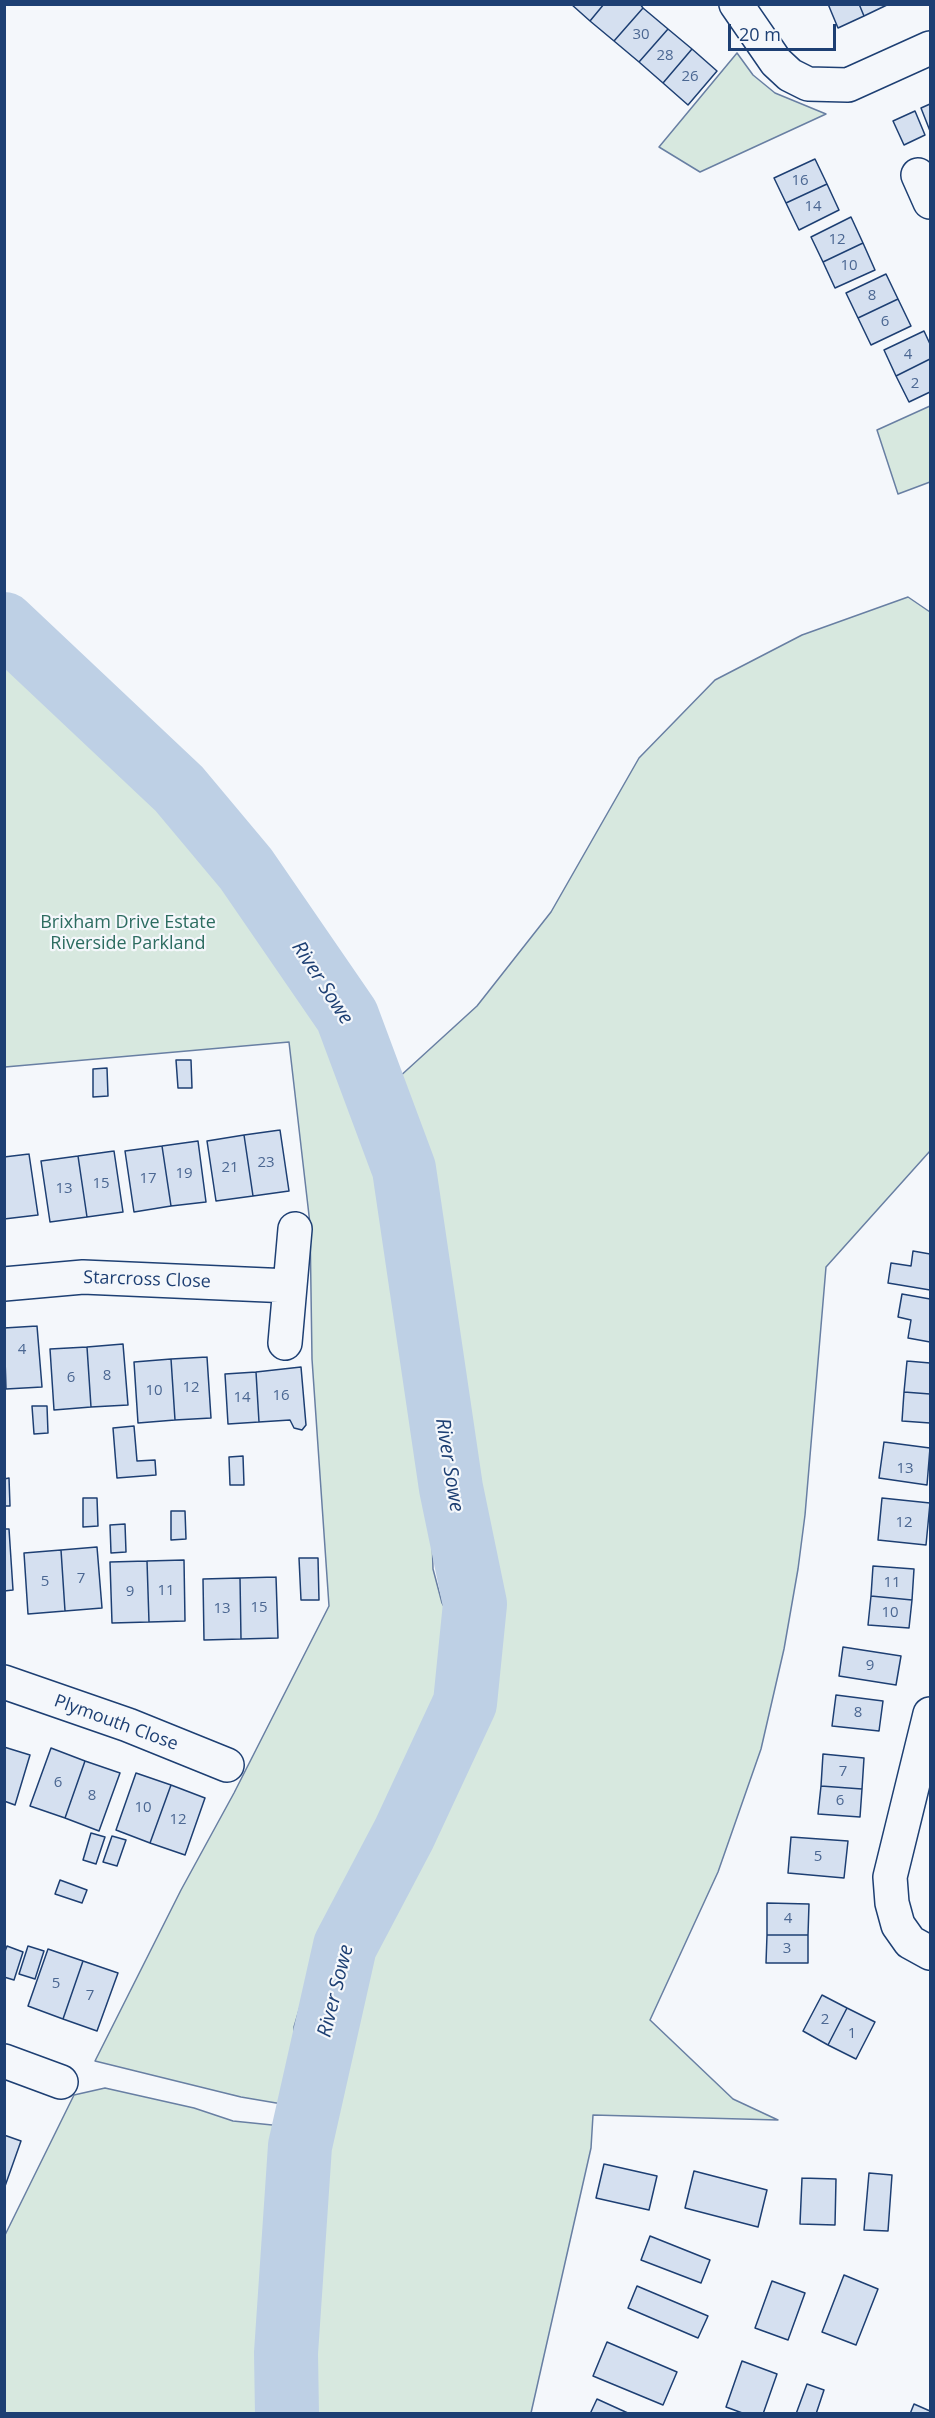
<!DOCTYPE html>
<html>
<head>
<meta charset="utf-8">
<style>
  body { margin:0 }
  #map { position:relative; width:935px; height:2418px; overflow:hidden; background:#f4f7fb; font-family:"Open Sans",sans-serif }
  canvas { display:block }
  .frame { position:absolute; inset:0; border:6px solid #1d3f73; pointer-events:none }
  .scale { position:absolute; left:728px; top:24px; width:108px; height:27px; box-sizing:border-box; border:3px solid #1d3f73; border-top:0; padding-left:8px; font-size:18px; line-height:21px; white-space:nowrap; color:#1d3f73; -webkit-text-stroke:4px #f4f7fb; paint-order:stroke }
</style>
</head>
<body>
<div id="map">
<canvas width="935" height="2418"></canvas>
<div class="frame"></div>
<div class="scale">20 m</div>
</div>
<script>
const c = document.querySelector('canvas').getContext('2d');
c.lineJoin = 'round';
function fillPath(path, color) {
  c.fillStyle = color;
  c.fill(path, 'evenodd');
}
function shape(rows) {
  const path = new Path2D();
  for (const r of rows) {
    path.moveTo(r[0], r[1]);
    for (let i = 2; i < r.length; i += 2) path.lineTo(r[i], r[i + 1]);
  }
  return path;
}
function stroke(path, color, width, dash) {
  c.strokeStyle = color;
  c.lineWidth = width;
  c.lineCap = dash ? 'butt' : 'round';
  c.setLineDash(dash || []);
  c.stroke(path);
}
function write(font, color, halo, rows, align = 'center') {
  c.font = font + ' "Open Sans",sans-serif';
  c.lineWidth = 4.5;
  c.setLineDash([]);
  c.textBaseline = 'middle';
  c.strokeStyle = halo;
  c.fillStyle = color;
  for (const [text, x, y, turn = 0] of rows) {
    c.save();
    c.translate(x, y);
    c.rotate((+turn || 0) * Math.PI / 180);
    c.textAlign = isNaN(turn) ? turn : align;
    if (halo) c.strokeText(text, 0, 0);
    c.fillText(text, 0, 0);
    c.restore();
  }
}
const green = shape([
  [737,53,753,75,775,93,826,114,700,172,659,147,737,53],
  [930,406,930,482,898,494,877,430,930,406],
  [908,597,930,612,930,1151,826,1267,805,1515,798,1569,784,1649,761,1749,718,1872,650,2020,733,2099,778,2120,593,2115,591,2148,531,2413,301,2413,298,2381,307,2235,330,2135,340,2104,337,2041,361,1950,440,1806,486,1712,498,1600,473,1435,448,1292,431,1227,426,1168,397,1079,477,1006,551,912,639,758,715,680,802,635,908,597],
  [4,640,129,753,221,850,266,913,333,1029,363,1097,394,1201,429,1442,433,1569,442,1603,458,1633,454,1695,424,1773,303,1997,294,2027,296,2071,288,2105,241,2097,95,2061,181,1890,234,1793,329,1606,312,1359,310,1224,289,1042,5,1067,4,640],
  [105,2088,194,2108,233,2121,282,2126,280,2171,268,2230,276,2285,270,2369,272,2413,5,2413,5,2235,74,2095,105,2088]
]);
fillPath(green, '#d7e8df');
stroke(green, '#687fa3', 1.5);
stroke(shape([
  [4,624,179,789,246,869,347,1016,404,1169,451,1488,475,1604,465,1703,404,1834,345,1946,300,2146,286,2353,287,2414]
]), '#bed0e5', 64);
const building = shape([
  [571,4,604,4,590,21,571,4],
  [604,4,640,4,643,8,614,41,590,21,604,4],
  [828,4,859,4,864,16,838,28,828,4],
  [859,4,889,4,864,16,859,4],
  [643,8,668,29,639,62,614,41,643,8],
  [668,29,692,49,663,83,639,62,668,29],
  [692,49,717,71,688,105,663,83,692,49],
  [930,104,930,131,921,108,930,104],
  [915,111,925,135,904,145,893,121,915,111],
  [815,159,827,184,786,203,774,178,815,159],
  [827,184,839,210,799,230,786,203,827,184],
  [851,217,863,243,823,262,811,237,851,217],
  [863,243,875,270,835,288,823,262,863,243],
  [886,274,898,299,858,318,846,293,886,274],
  [898,299,911,326,871,345,858,318,898,299],
  [924,331,930,344,930,359,896,376,884,350,924,331],
  [930,359,930,392,909,402,896,376,930,359],
  [176,1060,191,1060,192,1088,178,1088,176,1060],
  [107,1068,108,1096,93,1097,93,1069,107,1068],
  [280,1130,289,1191,253,1196,244,1135,280,1130],
  [244,1135,253,1196,216,1201,207,1141,244,1135],
  [198,1141,206,1202,171,1206,162,1146,198,1141],
  [162,1146,171,1206,134,1212,125,1151,162,1146],
  [114,1151,123,1212,87,1217,78,1156,114,1151],
  [29,1154,38,1215,4,1219,4,1157,29,1154],
  [78,1156,87,1217,50,1222,41,1161,78,1156],
  [913,1251,930,1254,930,1290,888,1283,891,1263,911,1266,913,1251],
  [902,1294,930,1299,930,1342,908,1338,911,1320,898,1317,902,1294],
  [37,1326,42,1387,6,1389,4,1328,37,1326],
  [123,1344,128,1405,91,1407,87,1347,123,1344],
  [87,1347,91,1407,54,1410,50,1349,87,1347],
  [207,1357,211,1418,175,1420,171,1359,207,1357],
  [171,1359,175,1420,138,1423,134,1362,171,1359],
  [907,1361,930,1363,930,1394,904,1392,907,1361],
  [301,1367,306,1425,302,1430,294,1428,290,1420,259,1422,256,1372,301,1367],
  [256,1372,259,1422,228,1424,225,1374,256,1372],
  [904,1392,930,1394,930,1423,902,1421,904,1392],
  [32,1406,47,1406,48,1433,34,1434,32,1406],
  [134,1426,137,1461,155,1460,156,1475,117,1478,113,1428,134,1426],
  [884,1442,930,1448,927,1485,879,1478,884,1442],
  [243,1456,244,1485,230,1485,229,1457,243,1456],
  [9,1478,10,1506,4,1506,4,1479,9,1478],
  [83,1498,97,1498,98,1526,83,1527,83,1498],
  [882,1498,930,1503,926,1545,878,1540,882,1498],
  [171,1511,185,1511,186,1539,171,1540,171,1511],
  [125,1524,126,1552,111,1553,110,1525,125,1524],
  [4,1529,9,1529,13,1590,4,1591,4,1529],
  [97,1547,102,1608,65,1611,61,1550,97,1547],
  [61,1550,65,1611,28,1614,24,1553,61,1550],
  [299,1558,318,1558,319,1600,301,1600,299,1558],
  [184,1560,185,1621,149,1622,147,1561,184,1560],
  [147,1561,149,1622,112,1623,110,1562,147,1561],
  [873,1566,914,1569,912,1600,871,1596,873,1566],
  [276,1577,278,1638,241,1639,240,1578,276,1577],
  [240,1578,241,1639,204,1640,203,1579,240,1578],
  [871,1596,912,1600,909,1628,868,1625,871,1596],
  [843,1647,901,1656,896,1685,839,1676,843,1647],
  [836,1695,883,1701,879,1731,832,1726,836,1695],
  [4,1747,30,1755,15,1805,4,1801,4,1747],
  [51,1748,85,1761,65,1818,30,1806,51,1748],
  [823,1754,864,1758,862,1789,821,1786,823,1754],
  [85,1761,120,1773,99,1831,65,1818,85,1761],
  [136,1773,171,1785,150,1843,116,1830,136,1773],
  [171,1785,205,1798,185,1855,150,1843,171,1785],
  [821,1786,862,1789,860,1817,818,1814,821,1786],
  [91,1833,105,1837,96,1864,83,1860,91,1833],
  [112,1836,126,1840,117,1866,103,1862,112,1836],
  [791,1837,848,1841,844,1878,788,1873,791,1837],
  [60,1880,87,1890,82,1903,55,1894,60,1880],
  [767,1903,809,1904,808,1935,767,1935,767,1903],
  [767,1935,808,1935,808,1963,766,1963,767,1935],
  [7,1946,23,1952,14,1980,4,1977,4,1954,7,1946],
  [28,1946,44,1951,35,1979,19,1974,28,1946],
  [48,1949,83,1961,63,2019,28,2006,48,1949],
  [83,1961,118,1973,97,2031,63,2019,83,1961],
  [822,1995,847,2008,828,2045,803,2031,822,1995],
  [847,2008,875,2022,856,2059,828,2045,847,2008],
  [4,2135,21,2141,4,2189,4,2135],
  [604,2164,657,2176,649,2210,596,2198,604,2164],
  [694,2171,767,2190,758,2227,685,2208,694,2171],
  [869,2173,892,2175,888,2231,864,2230,869,2173],
  [802,2178,836,2179,835,2225,800,2224,802,2178],
  [650,2236,710,2260,701,2283,641,2260,650,2236],
  [844,2275,878,2289,856,2345,822,2332,844,2275],
  [772,2281,805,2293,788,2340,755,2328,772,2281],
  [637,2286,708,2316,698,2338,628,2308,637,2286],
  [607,2342,677,2372,663,2405,593,2376,607,2342],
  [742,2361,777,2374,763,2414,745,2414,726,2407,742,2361],
  [807,2384,824,2390,816,2414,796,2414,807,2384],
  [597,2399,630,2414,590,2414,597,2399],
  [914,2404,930,2411,930,2414,910,2414,914,2404]
]);
fillPath(building, '#d5e0f0');
stroke(building, '#1d3f73', 1.5);
const minor = shape([
  [736,4,776,62,790,75,808,84,848,85,930,48],
  [918,175,930,202],
  [4,1284,83,1277,290,1286],
  [285,1343,295,1229],
  [4,1682,128,1725,227,1765],
  [930,1714,890,1877,892,1903,898,1925,910,1942,930,1953],
  [4,2061,61,2082]
]);
stroke(minor, '#1d3f73', 36);
stroke(minor, '#f4f7fb', 33);
write('15px', '#4b6792', null, [
  ["30",641,35],
  ["28",665,56],
  ["26",690,77],
  ["16",800,181],
  ["14",813,207],
  ["12",837,240],
  ["10",849,266],
  ["8",872,296],
  ["6",885,322],
  ["4",908,355],
  ["2",915,384],
  ["23",266,1163],
  ["21",230,1168],
  ["19",184,1174],
  ["17",148,1179],
  ["15",101,1184],
  ["13",64,1189],
  ["4",22,1350],
  ["8",107,1376],
  ["6",71,1378],
  ["12",191,1388],
  ["10",154,1391],
  ["16",281,1396],
  ["14",242,1398],
  ["13",905,1469],
  ["12",904,1523],
  ["7",81,1579],
  ["5",45,1582],
  ["11",892,1583],
  ["11",166,1591],
  ["9",130,1592],
  ["15",259,1608],
  ["13",222,1609],
  ["10",890,1613],
  ["9",870,1666],
  ["8",858,1713],
  ["7",843,1772],
  ["6",58,1783],
  ["8",92,1796],
  ["6",840,1801],
  ["10",143,1808],
  ["12",178,1820],
  ["5",818,1857],
  ["4",788,1919],
  ["3",787,1949],
  ["5",56,1984],
  ["7",90,1996],
  ["2",825,2020],
  ["1",852,2034]
]);
write('18px', '#2c6c60', '#f4f7fb', [
  ["Brixham Drive Estate",128,923],
  ["Riverside Parkland",128,944]
]);
write('18px', '#1d3f73', '#f4f7fb', [
  ["Starcross Close",147,1280,2],
  ["Plymouth Close",116,1723,20]
]);
write('italic 20px', '#1d3f73', '#f4f7fb', [
  ["River Sowe",322,983,57],
  ["River Sowe",449,1465,81],
  ["River Sowe",336,1991,-76]
]);
</script>
</body>
</html>
